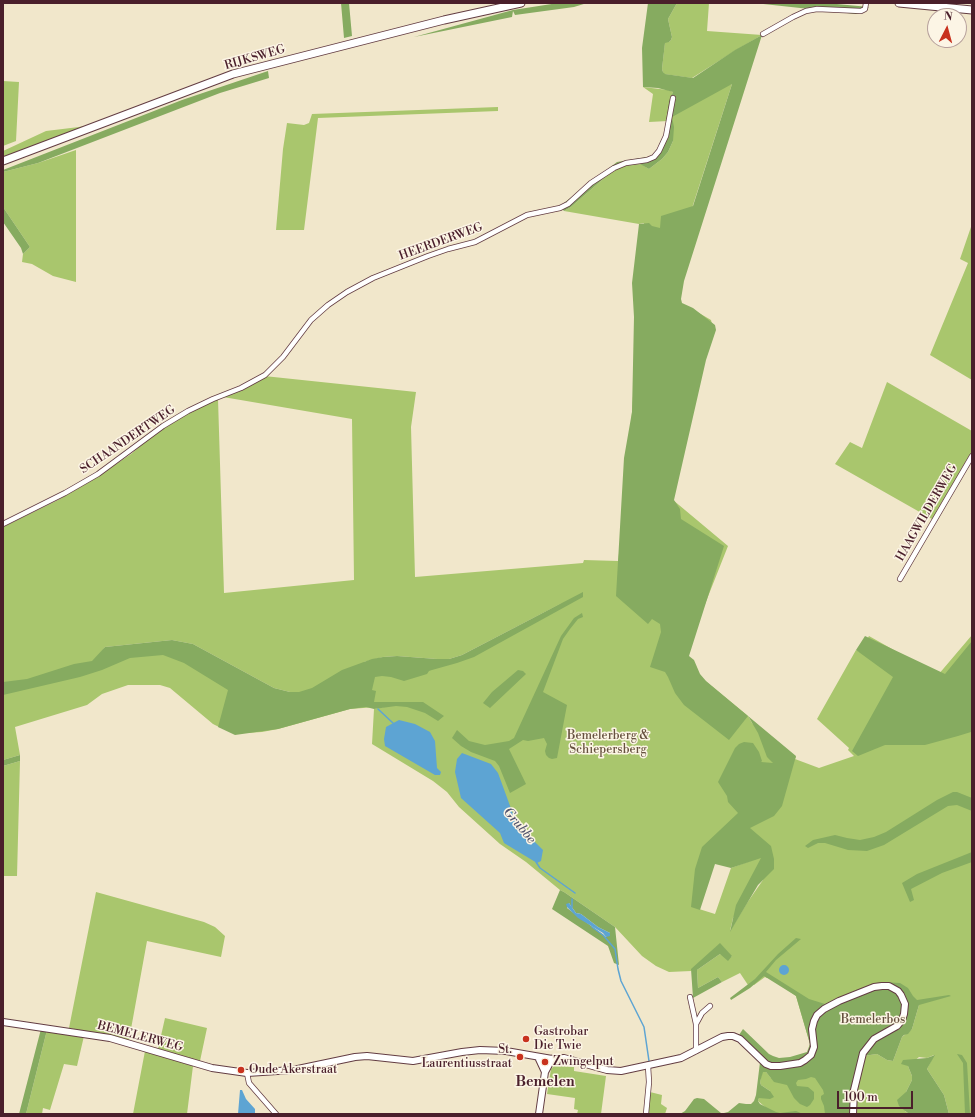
<!DOCTYPE html>
<html>
<head>
<meta charset="utf-8">
<style>
  body { margin:0 }
  #map { position:relative; width:975px; height:1117px; overflow:hidden; background:#f1e7cb; font-family:"Libre Bodoni",serif }
  canvas { display:block }
  .frame { position:absolute; inset:0; border:4px solid #4a1f2b; pointer-events:none }
  .north { position:absolute; left:927px; top:8px; width:40px; height:40px; box-sizing:border-box; background:#fcf5e5; border:1px solid #b59f9b; border-radius:50%; rotate:6deg; font-size:11px; font-weight:700; line-height:16px; text-align:center; color:#4a1f2b }
  .north::after { content:''; display:block; margin:auto; width:14px; height:18px; background:#c8321e; clip-path:polygon(50% 0,100% 100%,50% 72%,0 100%) }
  .scale { position:absolute; left:837px; top:1091px; width:76px; height:18px; box-sizing:border-box; border:2px solid #4a1f2b; border-top:0; padding-left:5px; font-size:12px; line-height:14px; white-space:nowrap; color:#4a1f2b; -webkit-text-stroke:3px #fcf5e5; paint-order:stroke }
</style>
</head>
<body>
<div id="map">
<canvas width="975" height="1117"></canvas>
<div class="frame"></div>
<div class="north">N</div>
<div class="scale">100 m</div>
</div>
<script>
const c = document.querySelector('canvas').getContext('2d');
c.lineJoin = 'round';
function fillPath(path, color) {
  c.fillStyle = color;
  c.fill(path, 'evenodd');
}
function shape(rows) {
  const path = new Path2D();
  for (const r of rows) {
    if (r.length === 3) {
      path.moveTo(r[0] + r[2], r[1]);
      path.arc(r[0], r[1], r[2], 0, 2 * Math.PI);
      continue;
    }
    path.moveTo(r[0], r[1]);
    for (let i = 2; i < r.length; i += 2) path.lineTo(r[i], r[i + 1]);
  }
  return path;
}
function stroke(path, color, width, dash) {
  c.strokeStyle = color;
  c.lineWidth = width;
  c.lineCap = dash ? 'butt' : 'round';
  c.setLineDash(dash || []);
  c.stroke(path);
}
function write(font, color, halo, rows, align = 'center') {
  c.font = font + ' "Libre Bodoni",serif';
  c.lineWidth = 3;
  c.setLineDash([]);
  c.textBaseline = 'middle';
  c.strokeStyle = halo;
  c.fillStyle = color;
  for (const [text, x, y, turn = 0] of rows) {
    c.save();
    c.translate(x, y);
    c.rotate((+turn || 0) * Math.PI / 180);
    c.textAlign = isNaN(turn) ? turn : align;
    if (halo) c.strokeText(text, 0, 0);
    c.fillText(text, 0, 0);
    c.restore();
  }
}
fillPath(shape([
  [677,3,709,3,707,31,762,35,736,50,692,78,664,74,663,72,662,69,665,42,669,42,671,40,672,37,668,19],
  [3,81,19,82,16,141,3,146],
  [732,84,693,205,672,300,686,309,699,313,711,320,712,324,673,500,728,546,686,652,692,670,748,716,752,723,796,757,795,759,819,768,854,756,848,750,849,748,817,719,856,650,860,652,869,636,938,675,972,635,972,1114,949,1114,944,1095,927,1069,934,1055,927,1058,919,1057,908,1066,912,1076,912,1080,906,1092,905,1111,909,1114,856,1114,855,1101,863,1056,877,1054,887,1060,893,1061,902,1037,912,1029,919,1005,822,1012,851,1114,764,1114,765,1107,758,1101,759,1098,767,1098,770,1091,761,1085,760,1082,762,1072,766,1072,771,1078,807,1064,810,1044,796,996,770,977,767,978,765,977,754,985,752,983,748,985,740,973,722,982,718,977,698,988,697,970,720,954,732,957,720,944,691,971,669,972,656,966,642,956,615,927,564,892,560,890,526,862,500,844,459,807,447,792,433,781,372,744,374,709,389,706,350,709,278,729,262,732,245,733,219,727,213,724,170,688,160,685,128,685,102,694,87,705,15,727,20,755,3,760,3,683,11,682,3,682,3,527,58,500,91,481,131,454,153,435,199,407,218,399,224,593,354,580,352,419,223,397,264,376,416,392,411,427,415,577,583,563,584,560,618,561,618,564,632,412,644,223,639,224,564,211,571,207,610,173,618,167,641,164,649,169,662,159,668,152,673,141,668,121,649,122,653,94,643,87,668,90,673,92,672,95],
  [564,602,466,655,446,661,364,662,383,657,397,656,437,659,449,659,462,655],
  [172,640,193,644,274,688,290,692,302,692,297,694,265,688,147,645,100,654,105,647],
  [758,858,731,868,715,914,699,909,714,864],
  [764,873,763,880,747,903,730,931,733,918],
  [498,107,498,111,318,118,304,230,276,230,283,149,287,123,304,125,309,123,312,114],
  [84,126,86,126,3,157,3,151,46,131,79,127],
  [76,150,76,282,53,276,32,264,22,262,23,254,30,247,3,207,3,172,38,163],
  [972,224,972,380,930,355,968,263,960,259],
  [887,382,972,431,972,451,932,519,835,464,850,442,862,448],
  [20,761,17,876,3,876,3,766],
  [96,892,204,922,215,927,225,936,221,957,147,941,129,1040,69,1028],
  [165,1018,207,1028,200,1061,158,1049],
  [47,1030,84,1036,77,1066,64,1064,50,1110,43,1108,42,1114,26,1114],
  [145,1051,193,1066,187,1114,133,1114],
  [554,1066,574,1067,574,1071,606,1076,601,1114,577,1114,578,1110,574,1109,575,1098,547,1094,551,1069],
  [650,1092,662,1095,661,1104,667,1108,665,1114,648,1114]
]), '#a9c66d');
fillPath(shape([
  [341,3,349,3,352,36,344,38],
  [558,3,587,3,574,7,515,15,513,11,512,17,414,37,513,10],
  [648,3,677,3,668,19,672,37,671,40,669,42,665,43,662,69,663,72,665,74,693,78,735,50,762,35,684,281,681,299,682,303,693,308,715,325,716,330,706,360,674,500,680,509,681,519,724,546,689,656,694,660,700,674,706,681,796,756,782,806,774,816,750,828,771,846,774,859,774,869,758,885,730,932,736,905,761,858,731,868,715,864,700,910,691,907,695,869,702,847,738,813,728,802,727,796,718,782,735,748,739,744,744,742,753,743,759,752,762,761,761,762,773,763,767,757,758,733,748,716,729,740,684,705,675,693,668,677,665,672,650,667,661,632,660,624,652,619,648,624,616,596,624,458,632,412,634,317,632,283,639,224,649,223,652,226,660,228,661,216,693,206,732,84,672,117,674,127,673,141,668,152,662,159,649,169,640,164,618,167,610,173,571,207,564,211,560,206,617,162,653,156,657,151,664,138,669,101,673,92,658,88,643,87,642,48],
  [754,3,826,3,869,7,860,13,856,14],
  [268,71,269,78,220,93,38,163,3,172,3,170,182,100],
  [3,207,30,247,23,254,21,248,3,222],
  [583,592,583,597,474,657,457,663,432,670,429,671,427,674,404,681,391,677,382,676,375,677,372,690,376,691,374,702,423,702,444,716,438,721,425,713,407,707,396,706,374,709,366,707,350,709,278,729,235,735,218,727,228,690,184,663,163,655,130,658,102,670,80,677,3,695,3,682,27,679,74,664,92,661,105,647,172,640,193,644,274,688,290,692,299,692,312,688,342,670,372,659,383,657,397,656,437,659,449,659,462,655],
  [582,613,583,617,578,619,570,629,563,639,543,692,567,705,557,758,552,759,549,758,546,755,545,751,547,744,544,738,528,741,523,740,509,749,526,784,510,793,499,766,495,761,471,752,461,746,452,738,457,730,469,741,485,745,509,741,514,738,561,636,574,618],
  [865,636,945,674,972,641,972,733,971,732,958,736,925,745,885,745,858,756,852,751,893,677,856,650],
  [518,670,523,671,526,674,490,708,483,703,492,692],
  [20,755,20,761,3,766,3,760],
  [953,792,957,792,972,798,972,811,957,805,948,806,884,845,867,851,848,850,825,843,818,843,808,848,805,846,813,840,835,835,847,838,860,840,874,837,886,832,937,800],
  [972,852,972,862,942,873,911,889,914,900,910,902,902,883,917,874],
  [560,890,564,892,615,927,619,965,614,963,608,946,552,909],
  [569,903,576,913,581,914,598,927,610,933,606,937,567,908],
  [796,938,801,939,776,960,766,972,809,999,825,1004,876,983,883,982,900,983,908,988,913,996,917,1000,949,995,951,996,919,1005,912,1029,908,1034,904,1035,902,1037,893,1061,887,1060,877,1054,863,1056,855,1101,856,1114,825,1114,824,1106,821,1099,821,1096,824,1094,823,1090,815,1078,811,1077,806,1079,798,1080,796,1083,797,1086,808,1087,814,1092,814,1099,810,1105,807,1107,800,1104,794,1098,787,1085,774,1082,766,1072,763,1072,760,1082,761,1085,770,1091,774,1097,770,1099,759,1098,758,1101,760,1104,776,1112,780,1113,796,1111,803,1114,680,1114,685,1111,694,1099,697,1098,704,1099,721,1113,724,1113,728,1112,739,1103,746,1104,751,1104,754,1101,756,1095,761,1054,739,1035,743,1029,769,1054,773,1056,779,1058,790,1057,807,1052,810,1044,796,996,764,976,750,988,731,1000,730,998,755,979,778,954],
  [720,943,732,956,728,961,720,954,697,970,698,988,718,977,722,982,693,998,691,969],
  [41,1029,47,1030,26,1114,19,1114],
  [957,1054,962,1055,967,1063,970,1114,965,1114,963,1063],
  [935,1055,927,1069,944,1095,949,1114,909,1114,899,1106,897,1100,906,1092,912,1080,912,1076,908,1066,901,1064,903,1060,927,1058]
]), '#86ab60');
fillPath(shape([
  [399,720,415,724,430,732,435,741,437,768,441,772,440,775,435,775,385,746,384,739,386,727],
  [462,753,491,764,498,773,517,825,522,832,532,839,543,850,541,861,537,863,504,843,500,833,461,798,455,772,457,759],
  [569,903,576,913,581,914,598,927,610,933,610,936,606,937,603,933,578,918,567,907,566,904],
  [784,970,5],
  [240,1090,242,1090,246,1099,255,1109,255,1114,238,1114]
]), '#5da4d3');
stroke(shape([
  [378,709,394,724],
  [536,862,540,868,575,893],
  [572,907,572,899],
  [592,927,603,935,615,949,618,969,621,981,644,1027,649,1061]
]), '#5da4d3', 1.5);
const minor = shape([
  [763,34,793,17,806,11,817,9,861,11,865,9,866,3],
  [3,524,65,493,98,474,163,426,188,411,213,399,241,388,265,375,283,357,311,320,328,305,347,292,373,278,428,256,448,249,475,242,527,215,560,208,568,204,591,183,614,168,626,163,647,160,654,157,659,151,666,136,673,98],
  [900,579,972,456],
  [690,997,696,1024,696,1051],
  [696,1024,702,1013,710,1006],
  [247,1073,249,1083,276,1114],
  [646,1114,649,1082,648,1066]
]);
const tertiary = shape([
  [3,1022,110,1038,212,1068,247,1073,293,1070,355,1057,367,1056,413,1061,462,1052,480,1050,506,1051,552,1059,564,1058,607,1070,621,1071,681,1058,722,1037,728,1036,733,1036,740,1039,766,1064,771,1066,780,1066,800,1063,805,1060,811,1055,814,1047,812,1029,814,1021,817,1015,824,1009,839,1001,874,987,882,986,889,986,898,991,901,995,905,1004,904,1014,902,1020,897,1026,874,1039,863,1053,854,1090,853,1114],
  [538,1057,545,1072],
  [539,1114,545,1072,552,1059]
]);
const secondary = shape([
  [899,3,972,10],
  [3,161,233,74,444,20,521,3]
]);
stroke(minor, '#633d43', 6);
stroke(tertiary, '#633d43', 8);
stroke(secondary, '#633d43', 9);
stroke(minor, '#fff', 4.5);
stroke(tertiary, '#fff', 6);
stroke(secondary, '#fff', 7);
for (const [x, y, r, color] of [
  [526,1039,4,"#c8321e"],
  [520,1057,4,"#c8321e"],
  [545,1062,4,"#c8321e"],
  [241,1070,4,"#c8321e"]
]) {
  const dot = new Path2D();
  dot.arc(x, y, r, 0, 2 * Math.PI);
  c.fillStyle = color;
  c.fill(dot);
  stroke(dot, '#fcf5e5', 1.5);
}
write('12px', '#4a1f2b', '#fcf5e5', [
  ["RIJKSWEG",255,58,-16],
  ["HEERDERWEG",441,242,-20],
  ["SCHAANDERTWEG",128,440,-34],
  ["HAAGWILDERWEG",927,513,-60],
  ["BEMELERWEG",140,1037,15]
]);
write('12px', '#66513f', '#fcf5e5', [
  ["Bemelerberg &",608,736],
  ["Schiepersberg",608,750],
  ["Bemelerbos",873,1020]
]);
write('12px', '#4a1f2b', '#fcf5e5', [
  ["Gastrobar",534,1032],
  ["Die Twie",534,1046],
  ["St.",512,1050,"right"],
  ["Laurentiusstraat",512,1064,"right"],
  ["Zwingelput",553,1062],
  ["Oude Akerstraat",249,1070]
], 'left');
write('italic 13px', '#52546e', '#fcf5e5', [
  ["Grubbe",519,826,50]
]);
write('bold 14px', '#4a1f2b', '#fcf5e5', [
  ["Bemelen",545,1083]
]);
</script>
</body>
</html>
